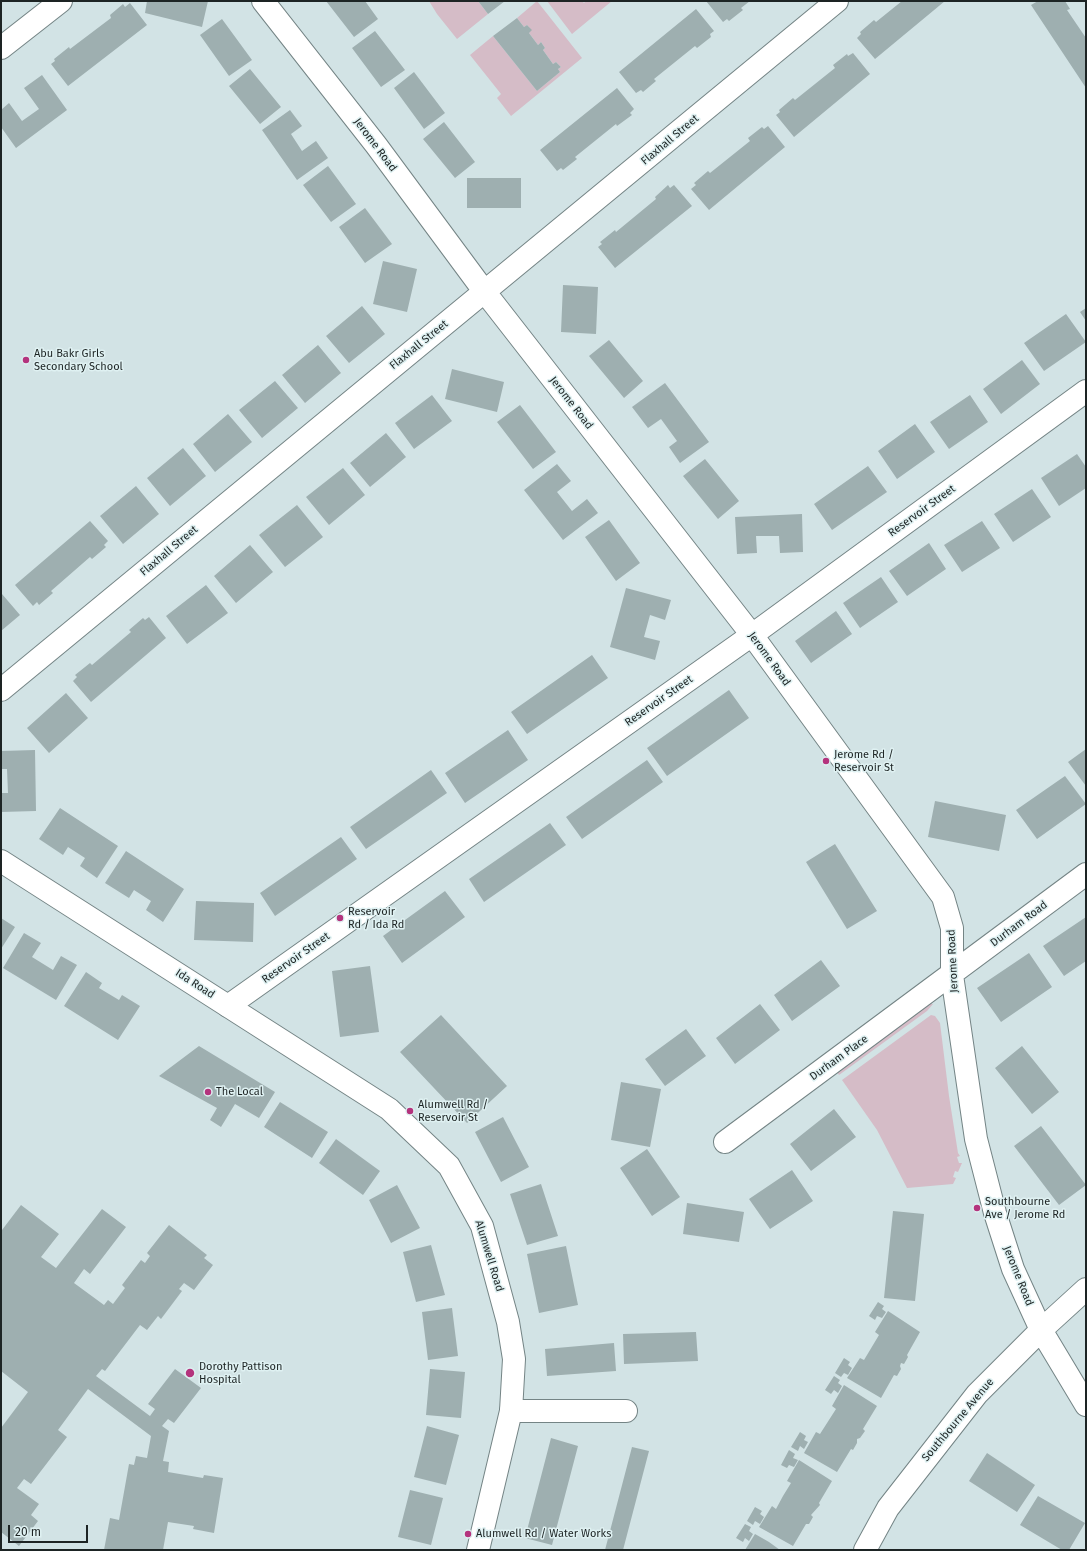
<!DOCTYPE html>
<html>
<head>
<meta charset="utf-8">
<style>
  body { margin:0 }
  #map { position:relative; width:1087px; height:1551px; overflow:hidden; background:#d2e3e5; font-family:"Fira Sans",sans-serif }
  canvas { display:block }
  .frame { position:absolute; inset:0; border:2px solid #1d2424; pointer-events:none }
  .scale { position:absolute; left:8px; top:1525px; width:80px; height:18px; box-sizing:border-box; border:2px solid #1d2424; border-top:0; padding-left:5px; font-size:12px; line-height:14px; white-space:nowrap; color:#1d2424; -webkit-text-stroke:3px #dff1f2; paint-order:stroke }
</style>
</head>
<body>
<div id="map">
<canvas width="1087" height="1551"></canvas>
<div class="frame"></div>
<div class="scale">20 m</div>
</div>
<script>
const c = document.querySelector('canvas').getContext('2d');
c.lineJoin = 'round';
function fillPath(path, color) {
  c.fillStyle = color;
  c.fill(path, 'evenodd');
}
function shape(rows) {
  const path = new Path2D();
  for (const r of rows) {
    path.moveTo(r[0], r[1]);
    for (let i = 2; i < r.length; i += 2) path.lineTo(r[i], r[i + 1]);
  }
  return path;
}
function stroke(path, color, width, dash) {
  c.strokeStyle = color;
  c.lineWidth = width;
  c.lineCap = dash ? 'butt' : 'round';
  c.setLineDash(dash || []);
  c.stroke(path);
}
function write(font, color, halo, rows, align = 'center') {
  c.font = font + ' "Fira Sans",sans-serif';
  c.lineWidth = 3;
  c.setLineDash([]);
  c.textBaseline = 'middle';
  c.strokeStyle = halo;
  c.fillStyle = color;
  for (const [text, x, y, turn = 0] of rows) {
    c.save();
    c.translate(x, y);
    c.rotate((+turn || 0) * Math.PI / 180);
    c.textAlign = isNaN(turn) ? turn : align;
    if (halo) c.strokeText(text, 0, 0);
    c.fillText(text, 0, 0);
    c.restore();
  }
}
fillPath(shape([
  [429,1,478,1,488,14,457,39,437,14],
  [537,1,582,58,511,116,497,98,501,94,470,55,493,36,537,91,560,72,558,69,561,67,556,62,553,64,543,50,545,48,541,42,538,45,529,33,531,30,527,25,524,27,517,18],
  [547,1,582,1,584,3,586,1,612,1,572,34],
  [928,1003,933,1004,927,1011,839,1075,837,1072],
  [931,1015,935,1016,940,1023,949,1096,958,1153,960,1156,957,1157,959,1163,962,1163,958,1172,955,1171,953,1177,956,1178,953,1184,907,1188,877,1130,842,1080]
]), '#d5bcc7');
fillPath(shape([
  [147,1,208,1,202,27,145,13],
  [326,1,365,1,378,19,354,37],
  [478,1,505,1,488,14],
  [706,1,750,1,741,8,743,10,729,21,727,19,723,22],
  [902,1,945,1,875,59,857,38,861,34,860,32,874,20,876,22],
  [1038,1,1065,1,1070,9,1067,10,1086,38,1086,88,1031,5],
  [130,3,147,25,68,86,51,64,55,61,54,59,69,47,70,49,111,18,110,15,123,4,125,7],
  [696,9,714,31,710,34,711,37,697,48,695,46,654,79,656,81,643,92,641,90,636,93,619,72],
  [517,18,524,27,527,25,532,30,529,33,538,45,541,42,545,48,543,50,553,64,556,62,561,67,558,69,560,72,537,91,493,36],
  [222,19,252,60,229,76,200,35],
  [375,31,405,70,381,87,352,48],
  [853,53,870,74,794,137,776,115,780,112,779,110,793,98,795,100,835,68,833,65,847,54,848,56],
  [250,69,281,107,260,124,229,86],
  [414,72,445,113,424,129,394,88],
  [42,75,67,110,16,148,1,127,1,110,9,103,22,121,39,109,24,88],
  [617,88,634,109,630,113,632,115,617,126,616,124,575,157,577,159,563,170,561,168,557,171,540,150],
  [290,110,302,126,291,134,302,151,316,141,328,158,297,180,262,130],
  [444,122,475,162,455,178,423,139],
  [768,126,785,147,709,210,691,189,696,185,694,183,708,171,710,173,750,141,748,138,762,127,764,129],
  [328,166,356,204,331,222,303,185],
  [467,178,521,178,521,208,467,208],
  [668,185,670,188,674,185,692,206,615,268,598,247,602,244,600,242,615,230,616,232,656,199,655,197],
  [365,208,392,244,365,263,339,227],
  [383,261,417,269,407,312,373,304],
  [563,285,598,287,596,334,561,332],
  [362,306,385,334,349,363,326,336],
  [1086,308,1086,321,1080,312],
  [1066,314,1086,342,1044,371,1024,343],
  [609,340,643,381,624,398,589,356],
  [318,345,341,373,305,403,282,375],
  [1022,360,1040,384,1001,414,983,389],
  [452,369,504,382,497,412,445,399],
  [275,381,298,408,262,438,239,410],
  [665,383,709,442,680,463,669,447,677,441,661,419,648,428,632,407],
  [432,395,452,421,414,449,395,423],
  [970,395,988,422,949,449,930,422],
  [520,405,556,452,533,469,497,422],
  [228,414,252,442,215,472,193,444],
  [915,424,935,452,897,479,878,451],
  [386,433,406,457,370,487,350,463],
  [183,448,206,476,170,506,147,478],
  [1077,454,1086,467,1086,488,1059,506,1041,478],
  [705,459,739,501,718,519,683,476],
  [557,464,571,481,557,492,572,511,587,499,598,513,563,540,524,490],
  [868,466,887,492,832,530,814,504],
  [343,468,365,495,329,525,306,497],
  [136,486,159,514,123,544,100,516],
  [1032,489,1051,517,1013,542,994,514],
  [297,505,323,537,285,567,259,535],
  [802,514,803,552,780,553,779,536,756,536,757,553,737,554,735,517],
  [609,520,640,563,616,581,585,537],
  [90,521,108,541,104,545,106,547,92,559,90,557,51,591,53,593,39,605,37,602,33,606,15,585],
  [982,521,1000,548,962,572,944,545],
  [929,543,946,569,907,596,889,571],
  [250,545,273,572,236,603,214,576],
  [881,577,898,602,860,628,843,603],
  [206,585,228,613,187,644,166,616],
  [626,588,671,600,665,620,650,615,644,637,660,641,655,660,610,647],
  [2,594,20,615,1,631,1,595],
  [836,611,852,634,811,663,795,641],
  [149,617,166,638,91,702,73,681,77,677,75,675,90,663,92,665,131,632,129,630,143,618,145,620],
  [592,655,608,678,527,734,511,712],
  [729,690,749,718,667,776,647,748],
  [66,693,88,718,49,753,27,728],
  [508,730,528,760,465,803,445,773],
  [1086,749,1086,786,1068,762],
  [35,750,36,811,1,812,1,793,8,793,7,769,1,769,1,751],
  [647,760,663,782,582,839,566,817],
  [431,770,447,793,366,849,350,827],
  [1065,776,1086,804,1037,839,1016,810],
  [935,801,1006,815,999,851,928,837],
  [60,808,118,846,97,878,80,866,85,858,68,847,63,855,39,839],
  [550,823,566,845,484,902,469,879],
  [341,837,357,859,275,916,260,893],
  [835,844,877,911,847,929,806,862],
  [126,851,184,889,163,922,146,910,151,901,134,890,129,898,105,883],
  [445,891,465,917,402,963,383,936],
  [196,901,254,903,253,942,194,940],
  [1086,917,1086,961,1064,976,1043,946],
  [1,918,15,927,1,949],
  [24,933,41,943,32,957,53,970,61,956,77,965,56,1000,3,968],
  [1029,953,1052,987,1001,1022,977,988],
  [821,960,840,986,792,1021,774,995],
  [370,966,379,1032,340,1037,332,971],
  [86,972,102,983,99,988,119,1000,122,995,140,1006,118,1040,64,1006],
  [760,1004,780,1030,735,1064,716,1038],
  [441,1015,507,1086,467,1123,400,1052],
  [686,1029,706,1056,665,1086,645,1059],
  [199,1046,275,1092,259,1118,235,1104,221,1127,210,1120,217,1108,159,1076],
  [1022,1046,1059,1092,1032,1114,995,1068],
  [621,1082,661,1089,650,1147,611,1140],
  [280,1102,328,1132,312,1158,264,1127],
  [834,1109,856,1137,811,1171,790,1144],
  [503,1117,529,1167,501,1182,475,1132],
  [1041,1126,1086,1185,1059,1205,1014,1146],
  [336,1139,380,1171,363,1195,319,1163],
  [647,1149,680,1197,652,1216,620,1168],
  [792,1170,813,1201,770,1229,749,1199],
  [541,1184,558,1236,527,1245,510,1194],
  [397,1185,420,1228,391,1243,369,1200],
  [687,1203,744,1212,739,1242,683,1234],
  [21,1205,59,1234,41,1257,56,1268,102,1209,126,1227,90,1274,84,1269,74,1283,104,1305,108,1300,113,1304,125,1288,122,1285,141,1260,145,1263,150,1256,147,1253,169,1225,207,1255,204,1258,213,1265,194,1290,184,1283,179,1289,182,1291,161,1319,158,1316,147,1330,140,1325,105,1371,102,1369,96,1376,150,1416,155,1409,148,1404,175,1369,201,1388,174,1423,168,1419,162,1426,169,1431,163,1461,169,1462,168,1472,203,1478,204,1475,223,1478,214,1533,193,1529,194,1526,168,1522,163,1550,104,1550,110,1518,119,1520,129,1464,134,1465,136,1456,147,1458,151,1436,88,1389,58,1430,67,1437,31,1484,24,1479,17,1488,39,1504,31,1515,38,1521,19,1546,1,1532,1,1428,28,1392,1,1371,1,1229,2,1230],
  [893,1211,924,1214,915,1301,884,1298],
  [431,1245,445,1295,416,1302,403,1252],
  [566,1246,578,1305,539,1313,527,1254],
  [878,1302,884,1306,882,1309,886,1312,882,1318,877,1316,875,1320,869,1316],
  [452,1308,458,1356,428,1360,422,1312],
  [888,1311,920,1332,907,1355,908,1357,904,1364,901,1363,900,1366,901,1369,897,1376,894,1375,881,1398,847,1378,860,1358,864,1360,879,1335,875,1332],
  [696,1332,698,1361,624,1364,623,1334],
  [614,1343,616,1371,547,1376,545,1349],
  [844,1358,850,1362,848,1365,852,1368,848,1375,844,1373,841,1377,835,1373],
  [430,1369,465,1372,461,1418,426,1415],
  [834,1376,840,1380,838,1383,842,1386,838,1393,834,1390,831,1394,825,1390],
  [844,1385,877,1406,863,1429,865,1431,860,1438,857,1439,857,1443,853,1450,851,1449,837,1472,804,1453,816,1432,820,1434,836,1409,832,1406],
  [427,1426,459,1435,446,1485,414,1477],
  [800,1432,806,1436,804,1440,808,1442,804,1449,800,1446,798,1451,791,1447],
  [551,1438,578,1446,552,1545,525,1538],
  [632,1447,649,1451,623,1550,605,1550],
  [789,1450,795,1454,793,1458,798,1460,794,1467,789,1465,787,1468,781,1465],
  [987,1453,1035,1485,1017,1512,969,1481],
  [799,1460,832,1481,819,1503,820,1505,811,1515,813,1517,809,1524,806,1524,793,1546,759,1527,772,1506,776,1509,783,1496,791,1483,787,1481],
  [410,1490,443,1498,431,1545,398,1537],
  [1038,1496,1085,1523,1069,1550,1062,1550,1020,1525],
  [755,1507,762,1511,760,1514,764,1517,760,1524,755,1521,753,1525,747,1521],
  [745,1524,751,1527,749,1531,753,1534,749,1541,745,1538,743,1542,736,1538],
  [755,1534,769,1542,780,1550,745,1550]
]), '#9eafb0');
const street = shape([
  [263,1,376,145,484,291,752,635,943,897,952,928,952,975,976,1139,995,1213,1013,1269,1041,1330,1086,1405],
  [1,48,61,1],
  [1,690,837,1],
  [228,1006,752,635,1086,391],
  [725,1142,1086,874],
  [511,1411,626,1411],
  [865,1550,888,1508,977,1394,1041,1330,1086,1289]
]);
const secondary = shape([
  [1,861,389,1109,449,1166,482,1226,508,1322,514,1359,511,1411,478,1550]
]);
stroke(street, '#748485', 24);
stroke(secondary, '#748485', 24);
stroke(street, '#fff', 22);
stroke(secondary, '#fff', 22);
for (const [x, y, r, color] of [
  [26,360,4,"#b4337d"],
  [826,761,4,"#b4337d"],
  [340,918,4,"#b4337d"],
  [208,1092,4,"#b4337d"],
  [410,1111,4,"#b4337d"],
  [977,1208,4,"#b4337d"],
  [190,1373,5,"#b4337d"],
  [468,1534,4,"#b4337d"]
]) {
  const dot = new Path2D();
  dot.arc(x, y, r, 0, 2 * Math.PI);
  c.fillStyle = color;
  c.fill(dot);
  stroke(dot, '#dff1f2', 1.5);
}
write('11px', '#1d2424', '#dff1f2', [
  ["Flaxhall Street",670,140,-40],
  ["Jerome Road",375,145,53],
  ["Flaxhall Street",419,345,-39],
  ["Jerome Road",571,403,52],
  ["Reservoir Street",922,511,-36],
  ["Flaxhall Street",169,551,-40],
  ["Jerome Road",769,659,54],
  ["Reservoir Street",659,701,-35],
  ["Durham Road",1019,924,-37],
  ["Reservoir Street",296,958,-35],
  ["Jerome Road",953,961,-93],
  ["Ida Road",195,984,33],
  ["Durham Place",839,1058,-36],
  ["Alumwell Road",489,1256,73],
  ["Jerome Road",1018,1276,68],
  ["Southbourne Avenue",958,1420,-50]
]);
write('11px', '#1d2424', '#dff1f2', [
  ["Abu Bakr Girls",34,354],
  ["Secondary School",34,367],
  ["Jerome Rd /",834,755],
  ["Reservoir St",834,768],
  ["Reservoir",348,912],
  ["Rd / Ida Rd",348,925],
  ["The Local",216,1092],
  ["Alumwell Rd /",418,1105],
  ["Reservoir St",418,1118],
  ["Southbourne",985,1202],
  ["Ave / Jerome Rd",985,1215],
  ["Dorothy Pattison",199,1367],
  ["Hospital",199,1380],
  ["Alumwell Rd / Water Works",476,1534]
], 'left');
</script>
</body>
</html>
